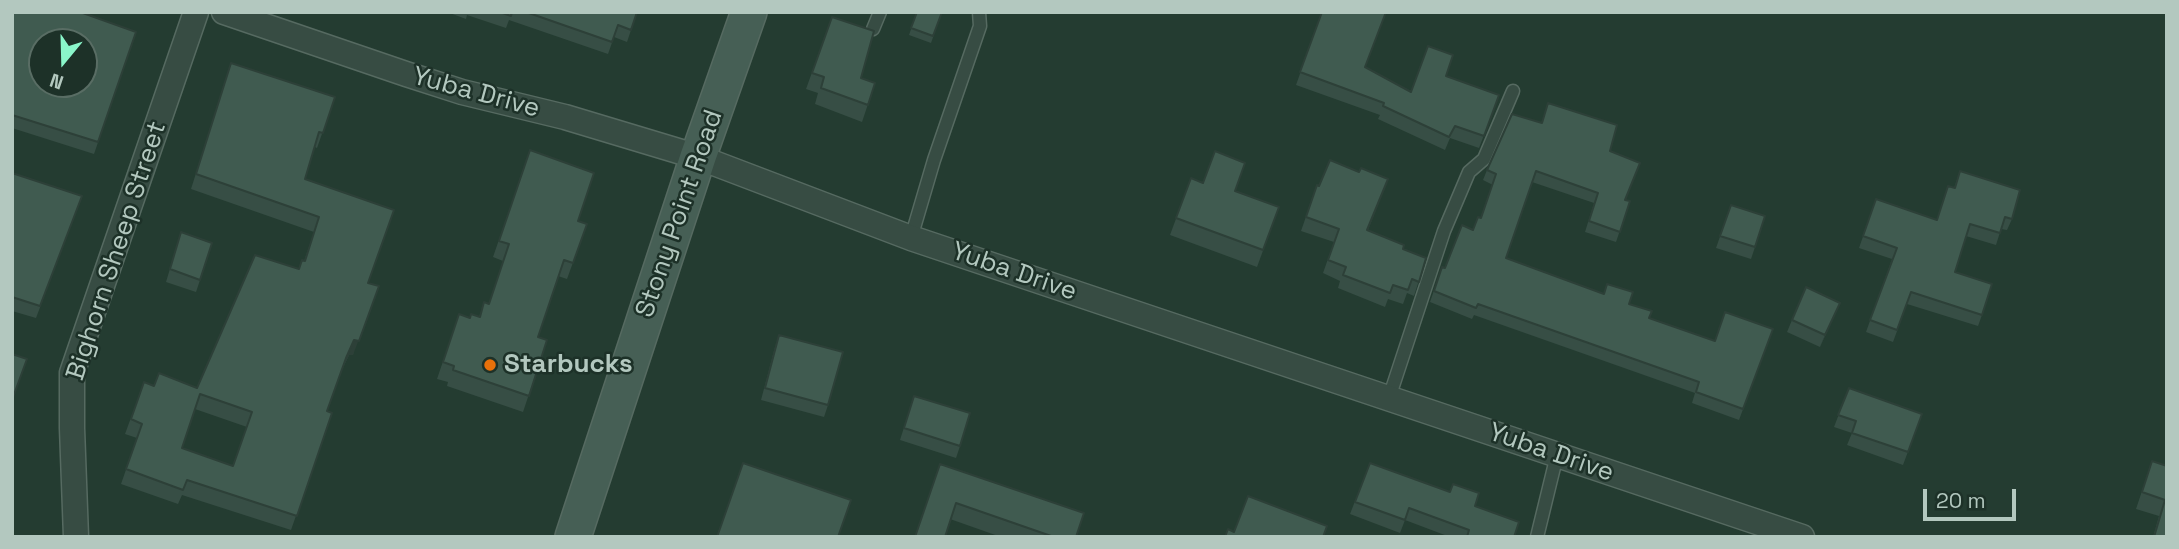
<!DOCTYPE html>
<html>
<head>
<meta charset="utf-8">
<style>
  body { margin:0 }
  #map { position:relative; width:2179px; height:549px; overflow:hidden; background:#243c31; font-family:"Space Grotesk",sans-serif }
  canvas { display:block }
  .frame { position:absolute; inset:0; border:14px solid #b3c8bf; pointer-events:none }
  .north { position:absolute; left:28px; top:28px; width:70px; height:70px; box-sizing:border-box; background:#1d3128; border:2px solid #596d64; border-radius:50%; rotate:199deg; font-size:19px; font-weight:700; line-height:28px; text-align:center; color:#b3c8bf }
  .north::after { content:''; display:block; margin:auto; width:24px; height:32px; background:#8af6ca; clip-path:polygon(50% 0,100% 100%,50% 72%,0 100%) }
  .scale { position:absolute; left:1923px; top:489px; width:93px; height:32px; box-sizing:border-box; border:4px solid #b3c8bf; border-top:0; padding-left:9px; font-size:21px; line-height:24px; white-space:nowrap; color:#b3c8bf; -webkit-text-stroke:5px #1d3128; paint-order:stroke }
</style>
</head>
<body>
<div id="map">
<canvas width="2179" height="549"></canvas>
<div class="frame"></div>
<div class="north">N</div>
<div class="scale">20 m</div>
</div>
<script>
const c = document.querySelector('canvas').getContext('2d');
c.lineJoin = 'round';
function shape(rows) {
  const path = new Path2D();
  for (const r of rows) {
    path.moveTo(r[0], r[1]);
    for (let i = 2; i < r.length; i += 2) path.lineTo(r[i], r[i + 1]);
  }
  return path;
}
function stroke(path, color, width, dash) {
  c.strokeStyle = color;
  c.lineWidth = width;
  c.lineCap = dash ? 'butt' : 'round';
  c.setLineDash(dash || []);
  c.stroke(path);
}
function fillPath(path, color) {
  c.fillStyle = color;
  c.fill(path, 'evenodd');
}
function write(font, color, halo, rows, align = 'center') {
  c.font = font + ' "Space Grotesk",sans-serif';
  c.lineWidth = 5;
  c.setLineDash([]);
  c.textBaseline = 'middle';
  c.strokeStyle = halo;
  c.fillStyle = color;
  for (const [text, x, y, turn = 0] of rows) {
    c.save();
    c.translate(x, y);
    c.rotate((+turn || 0) * Math.PI / 180);
    c.textAlign = isNaN(turn) ? turn : align;
    if (halo) c.strokeText(text, 0, 0);
    c.fillText(text, 0, 0);
    c.restore();
  }
}
const lane = shape([
  [873,29,880,12],
  [911,238,934,160,980,26,979,12],
  [1389,398,1444,231,1469,172,1484,159,1513,91],
  [1537,537,1557,455]
]);
const street = shape([
  [224,12,406,74,462,92,565,117,698,157,911,238,1802,537],
  [76,537,72,428,72,373,196,12]
]);
const secondary = shape([
  [573,537,698,157,749,12]
]);
stroke(lane, '#566a61', 15);
stroke(street, '#566a61', 27);
stroke(secondary, '#566a61', 38);
stroke(lane, '#374c43', 12);
stroke(street, '#374c43', 24);
stroke(secondary, '#465f55', 35);
fillPath(shape([
  [12,12,136,32,94,154,12,128],
  [447,12,637,12,627,42,614,37,608,54,509,20,506,28,467,15,466,19],
  [917,12,942,12,931,43,909,35],
  [1322,12,1365,68,1411,91,1446,76,1499,95,1479,148,1450,138,1445,150,1378,119,1380,115,1296,85],
  [832,17,861,78,875,83,862,122,815,104,818,93,806,89],
  [231,63,335,97,317,148,315,147,305,179,368,283,353,355,349,355,341,372,327,411,332,413,291,530,182,495,178,504,121,484,137,438,125,434,144,382,154,386,197,388,299,269,304,261,314,232,191,189],
  [195,409,247,427,233,466,182,448],
  [530,150,578,221,587,224,567,279,558,276,538,337,547,340,523,412,447,386,448,382,437,379,459,314,470,318,479,317,484,302,489,304,503,261,493,257],
  [1610,151,1625,200,1630,201,1616,242,1585,232,1594,203,1532,182,1506,258,1629,304,1649,318,1715,341,1773,329,1739,420,1692,403,1695,393,1474,315,1472,319,1430,302,1442,267,1445,268,1481,218,1493,185,1483,180,1487,170],
  [1960,171,2012,219,2007,230,2001,229,1996,245,1966,236,1955,272,1982,315,1978,326,1907,304,1893,342,1866,332,1892,259,1859,248,1876,199,1937,220,1948,186,1954,188],
  [1359,172,1388,179,1368,230,1403,249,1426,258,1414,296,1407,293,1403,304,1388,299,1385,307,1338,288,1340,281,1323,273,1334,242,1301,231,1317,185,1319,186],
  [12,173,82,196,36,318,12,311],
  [1191,178,1203,183,1235,191,1279,207,1257,267,1170,235],
  [1731,205,1755,247,1751,259,1716,248],
  [181,232,200,280,196,292,166,282],
  [1840,303,1820,347,1787,332,1792,320],
  [779,335,828,405,824,417,761,400,775,347],
  [1849,388,1922,414,1903,465,1847,445,1852,433,1834,427],
  [914,396,960,446,956,458,900,440],
  [2152,461,2167,466,2167,537,2153,537,2159,516,2136,509],
  [1370,463,1475,506,1514,537,1450,537,1405,520,1400,533,1350,514],
  [940,464,1076,537,1001,537,950,519]
]), '#374e45');
fillPath(shape([
  [379,286,353,355,349,355,340,373,346,358],
  [1840,303,1835,315,1820,347,1825,335]
]), '#2d4038');
const building = shape([
  [12,12,80,12,136,32,98,142,12,115,12,12],
  [42,42,84,42,84,84,42,84,42,42],
  [500,12,512,12,511,16,500,12],
  [526,12,637,12,631,30,618,25,612,42,526,12],
  [917,12,942,12,933,36,911,28,917,12],
  [1322,12,1386,12,1365,67,1411,92,1428,46,1453,55,1446,76,1499,95,1484,136,1455,126,1449,137,1383,106,1384,103,1300,72,1322,12],
  [832,17,874,31,861,78,875,83,868,105,821,88,824,77,812,73,832,17],
  [231,63,335,97,323,133,319,132,305,179,394,210,368,283,379,286,359,341,354,340,346,358,327,411,332,413,297,516,187,480,183,490,126,469,142,424,131,419,144,382,154,386,159,373,197,388,255,255,299,269,302,260,305,261,319,217,196,174,231,63],
  [200,394,252,412,233,466,182,448,200,394],
  [1548,103,1617,125,1610,151,1640,163,1625,200,1630,201,1620,232,1589,221,1598,193,1536,171,1506,258,1604,294,1607,284,1633,292,1629,304,1652,311,1649,318,1715,341,1725,312,1773,329,1743,409,1696,392,1699,382,1478,304,1476,308,1434,291,1442,267,1445,268,1462,225,1473,230,1478,217,1481,218,1496,174,1487,170,1512,114,1542,123,1548,103],
  [530,150,594,173,578,221,587,224,573,263,564,260,538,337,547,340,529,396,453,370,454,366,443,362,459,314,470,318,471,314,480,317,484,302,489,304,509,244,499,241,530,150],
  [1215,151,1245,163,1235,191,1279,207,1263,250,1176,218,1191,178,1203,183,1215,151],
  [1330,160,1359,172,1361,168,1388,179,1367,230,1404,245,1403,249,1426,258,1419,282,1412,279,1408,290,1393,285,1390,293,1343,275,1346,267,1328,260,1339,229,1306,217,1317,185,1319,186,1330,160],
  [1960,171,2020,190,2012,219,2005,217,2000,233,1970,224,1955,272,1992,284,1982,315,1911,292,1897,330,1870,320,1897,248,1863,236,1876,199,1937,220,1948,186,1955,188,1960,171],
  [12,173,82,196,40,306,12,297,12,173],
  [1731,205,1765,216,1755,247,1720,236,1731,205],
  [181,232,212,243,200,280,170,269,181,232],
  [1806,287,1840,303,1825,335,1792,320,1806,287],
  [779,335,843,352,828,405,765,388,779,335],
  [12,354,27,359,12,400,12,354],
  [1849,388,1922,414,1908,452,1852,433,1856,421,1838,415,1849,388],
  [914,396,970,413,960,446,904,428,914,396],
  [12,439,13,480,12,480,12,439],
  [2152,461,2167,466,2167,537,2154,537,2165,500,2142,492,2152,461],
  [743,463,851,500,838,537,717,537,743,463],
  [1370,463,1450,492,1453,484,1479,493,1475,506,1519,522,1514,537,1467,537,1469,530,1409,508,1405,520,1355,502,1370,463],
  [940,464,1084,513,1076,537,1054,537,956,503,945,537,915,537,940,464],
  [1248,496,1327,526,1323,537,1225,537,1228,529,1234,532,1248,496]
]);
fillPath(building, '#405b50');
stroke(building, '#2d4038', 2);
for (const [x, y, r, color] of [
  [490,365,7,"#e8710a"]
]) {
  const dot = new Path2D();
  dot.arc(x, y, r, 0, 2 * Math.PI);
  c.fillStyle = color;
  c.fill(dot);
  stroke(dot, '#1d3128', 2.5);
}
write('26px', '#b3c8bf', '#1d3128', [
  ["Yuba Drive",476,93,15],
  ["Stony Point Road",680,214,-71],
  ["Bighorn Sheep Street",117,251,-72],
  ["Yuba Drive",1014,272,19],
  ["Yuba Drive",1551,453,19]
]);
write('bold 26px', '#b3c8bf', '#1d3128', [
  ["Starbucks",504,365]
], 'left');
</script>
</body>
</html>
